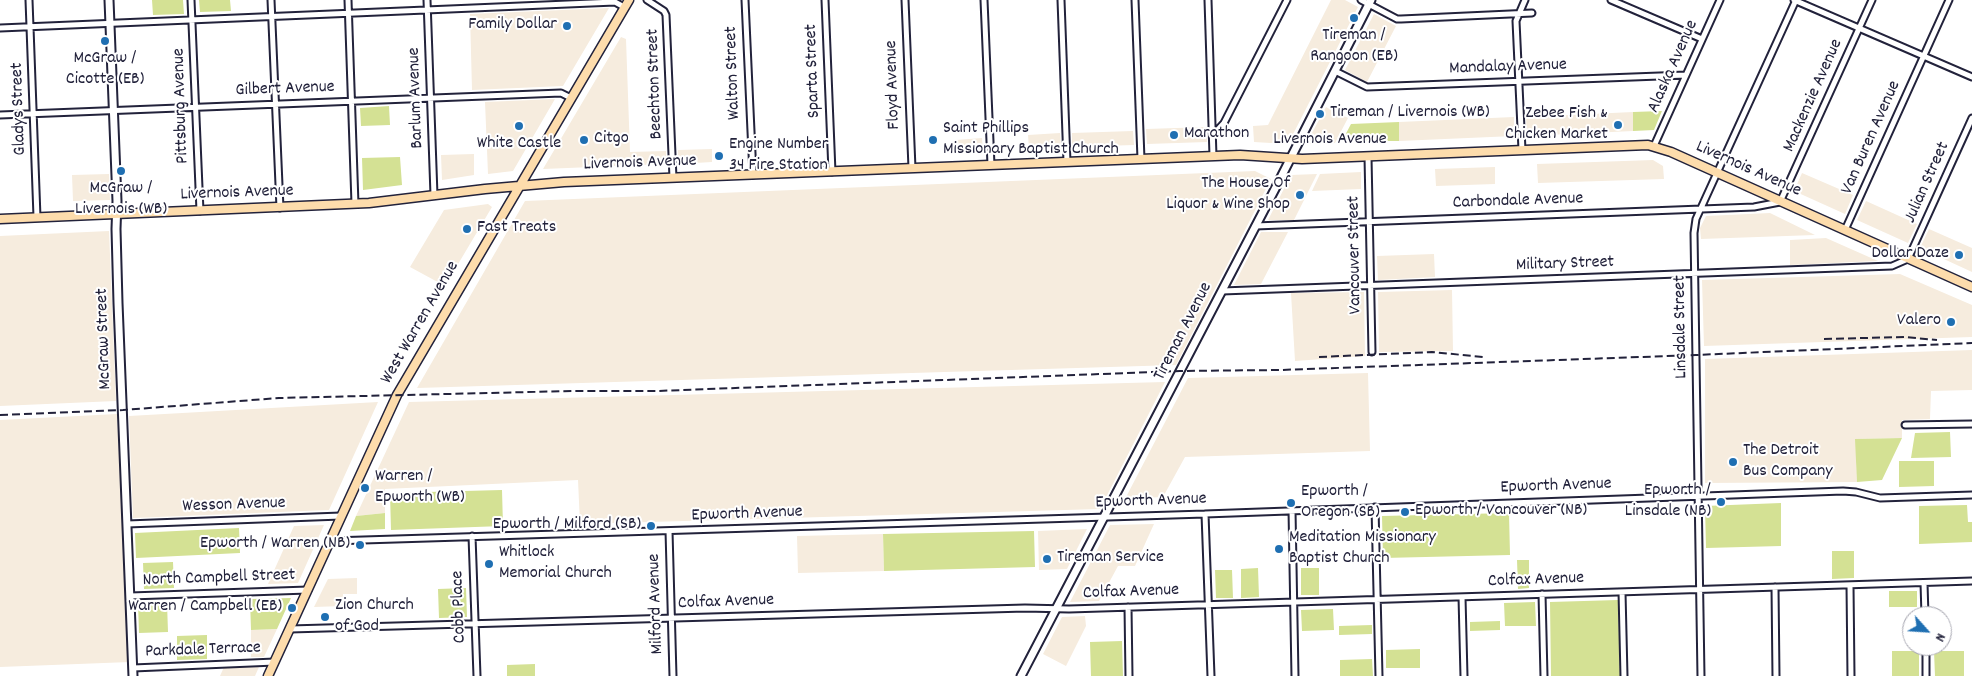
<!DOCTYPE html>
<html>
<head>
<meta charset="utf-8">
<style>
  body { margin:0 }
  #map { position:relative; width:1972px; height:676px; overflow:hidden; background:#fff; font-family:Dekko,sans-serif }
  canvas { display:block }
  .north { position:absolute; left:1902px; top:606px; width:50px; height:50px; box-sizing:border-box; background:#fff; border:1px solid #a7a7b1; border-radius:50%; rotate:116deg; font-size:14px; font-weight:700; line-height:20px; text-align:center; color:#22223b }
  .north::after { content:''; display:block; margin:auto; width:18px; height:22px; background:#1f6fb2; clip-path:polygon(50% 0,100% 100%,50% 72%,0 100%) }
</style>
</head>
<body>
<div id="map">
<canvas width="1972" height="676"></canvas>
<div class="north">N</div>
</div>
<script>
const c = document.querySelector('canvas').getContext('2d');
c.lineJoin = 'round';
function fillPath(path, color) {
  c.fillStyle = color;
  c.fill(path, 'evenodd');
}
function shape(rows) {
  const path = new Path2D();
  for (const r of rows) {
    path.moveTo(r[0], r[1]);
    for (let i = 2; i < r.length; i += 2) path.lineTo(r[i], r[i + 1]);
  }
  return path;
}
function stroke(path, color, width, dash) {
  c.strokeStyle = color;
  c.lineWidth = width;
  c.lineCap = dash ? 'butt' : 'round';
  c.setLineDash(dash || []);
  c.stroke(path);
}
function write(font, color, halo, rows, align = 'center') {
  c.font = font + ' Dekko,sans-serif';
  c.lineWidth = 4;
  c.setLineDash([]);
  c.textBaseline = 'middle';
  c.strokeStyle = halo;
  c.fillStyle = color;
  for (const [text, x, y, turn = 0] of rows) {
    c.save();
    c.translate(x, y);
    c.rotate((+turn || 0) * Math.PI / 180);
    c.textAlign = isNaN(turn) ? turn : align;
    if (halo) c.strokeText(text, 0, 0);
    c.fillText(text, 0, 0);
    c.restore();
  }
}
fillPath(shape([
  [1331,0,1345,0,1358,7,1288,144,1254,142,1253,126,1268,125],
  [609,8,563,86,472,90,470,14],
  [1374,14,1396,26,1367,82,1345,70],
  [621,37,626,39,630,152,666,151,666,164,543,169],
  [555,99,513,171,488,174,485,102],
  [1326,107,1348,118,1335,143,1306,144],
  [1633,112,1633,131,1527,136,1526,117],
  [1514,117,1514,136,1399,141,1399,122],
  [1207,127,1207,142,1147,144,1146,129],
  [1133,131,1134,145,1072,147,1072,133],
  [1060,133,1061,148,1029,149,1028,135],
  [982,138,983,151,956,152,956,140],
  [712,149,712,162,678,164,678,150],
  [474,154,474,175,442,180,441,155],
  [1653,160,1663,166,1664,179,1538,183,1537,164],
  [1495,167,1495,184,1436,186,1435,169],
  [1255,171,1271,179,1176,365,417,388,525,201],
  [1361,172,1361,189,1312,191,1320,174],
  [1802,173,1853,195,1845,214,1794,191],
  [109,174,110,200,73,201,72,175],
  [1317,174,1294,220,1268,220,1291,175],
  [1866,201,1917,224,1908,243,1857,220],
  [488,204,492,207,445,286,410,267,444,210],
  [1770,213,1815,235,1701,239,1700,228,1706,216],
  [1929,229,1972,248,1972,272,1920,248],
  [109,231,116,401,0,406,0,236],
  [1261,232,1288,232,1261,284,1234,285],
  [1826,238,1878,261,1790,265,1790,240],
  [1434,254,1435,277,1378,280,1377,256],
  [1900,274,1972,305,1972,337,1704,346,1702,280],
  [1452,290,1453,351,1379,352,1378,292],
  [1364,292,1365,356,1295,361,1291,293],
  [1972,350,1972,390,1931,391,1930,419,1902,420,1902,438,1856,439,1857,482,1705,483,1705,359],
  [1368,373,1370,451,1185,457,1163,497,1125,499,1188,378],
  [1165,382,1100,509,580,524,578,480,385,489,385,513,356,516,409,402],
  [378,402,329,510,133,518,129,416],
  [117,414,130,662,0,667,0,420],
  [1154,524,1135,566,1118,566,1099,601,1070,602,1110,525],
  [324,525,298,583,268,584,294,526],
  [1087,529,1067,569,1039,570,1038,531],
  [883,534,884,571,798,573,797,536],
  [357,578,357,594,343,594,343,606,314,607,328,579],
  [1085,616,1086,626,1066,666,1043,654,1062,617],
  [277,629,264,657,251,657,251,630],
  [224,667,259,667,255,676,220,676]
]), '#f6ecde');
fillPath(shape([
  [152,0,183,0,184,14,153,15],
  [199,0,230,0,231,11,200,12],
  [389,106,390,125,361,126,360,108],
  [1662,111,1654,130,1633,131,1633,112],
  [1399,122,1399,141,1342,141,1351,124],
  [400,157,402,185,363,190,362,158],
  [1950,432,1951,457,1911,458,1915,433],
  [1902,438,1882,480,1857,482,1855,439],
  [1899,461,1934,461,1934,486,1899,487],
  [502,490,503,526,391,530,390,493],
  [1781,503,1781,546,1706,548,1705,506],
  [1967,505,1968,522,1972,522,1972,542,1919,544,1919,506],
  [385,513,385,529,350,531,356,516],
  [1509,513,1510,555,1383,558,1382,516],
  [239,528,240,553,136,558,135,533],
  [1034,531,1035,567,884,571,883,534],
  [1832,551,1854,551,1854,578,1832,579],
  [1517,560,1529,560,1529,588,1518,589],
  [173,562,174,588,144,589,143,563],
  [1258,568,1259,597,1241,598,1241,569],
  [1301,568,1319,568,1319,595,1301,595],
  [1215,570,1232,570,1233,598,1216,598],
  [466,588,467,617,439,618,438,589],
  [1917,591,1917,607,1889,607,1889,591],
  [291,598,277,629,251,630,250,599],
  [1618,600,1620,676,1551,676,1550,602],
  [1535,602,1536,626,1505,626,1504,603],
  [138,603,167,603,168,632,139,633],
  [1333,609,1334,630,1302,631,1301,610],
  [1500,621,1500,630,1470,631,1470,622],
  [1372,625,1372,634,1339,635,1339,626],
  [207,635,207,659,177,660,177,636],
  [1122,641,1123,676,1091,676,1090,642],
  [1420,649,1420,668,1386,668,1386,650],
  [1892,651,1919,651,1919,676,1892,676],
  [1934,651,1964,651,1964,676,1935,676],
  [1372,659,1373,676,1340,676,1340,660],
  [535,664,535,676,507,676,507,665]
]), '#d4e194');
const street = shape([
  [29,0,37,217],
  [191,0,200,211],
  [271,0,280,208],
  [348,0,355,204],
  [427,0,434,195],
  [647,0,664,11,666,15,673,178],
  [745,0,753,175],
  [825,0,832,172],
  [905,0,912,168],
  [984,0,991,165],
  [1061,0,1067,162],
  [1135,0,1141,159],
  [1208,0,1213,156],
  [1361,0,1397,19,1401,19,1532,13],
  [1611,0,1702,39],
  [1794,0,1972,77],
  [0,28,615,2,624,7],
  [1335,71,1367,87,1686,75],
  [0,115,561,93,571,98],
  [1213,135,1224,123,1287,0],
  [1654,146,1720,0],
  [1522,150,1516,21,1525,0],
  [1368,157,1372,352],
  [1255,226,1754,207,1780,202,1872,0],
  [1845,230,1949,0],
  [1222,291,1892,266,1908,259,1972,118],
  [1905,425,1972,424],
  [1375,507,1379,676],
  [1292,510,1295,676],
  [1205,514,1211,676],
  [127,524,341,516],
  [669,531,673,676],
  [472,536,477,676],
  [331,541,1205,514,1843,491,1856,492,1880,498,1972,495],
  [1924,583,1925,616],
  [1850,585,1851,676],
  [1775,587,1776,676],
  [1622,592,1624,676],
  [1542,594,1544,676],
  [130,596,308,590],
  [1462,597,1464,676],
  [1128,607,1129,676],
  [290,629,1025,608,1069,609,1972,581],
  [1926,646,1926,676],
  [133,668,275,662],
  [1701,676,1694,233,1696,219,1796,0]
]);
const secondary = shape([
  [109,0,117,201,116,229,118,303,133,676],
  [1021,676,1276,187,1371,0]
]);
const primary = shape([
  [0,219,369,203,485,189,564,182,1240,155,1302,159,1648,145,1671,152,1972,287],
  [268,676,397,395,629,0]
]);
stroke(street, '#22223b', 9);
stroke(secondary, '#22223b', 11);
stroke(primary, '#22223b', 11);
stroke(street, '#fff', 5);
stroke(secondary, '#fff', 7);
stroke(primary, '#fddcac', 8);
stroke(shape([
  [1824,339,1904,337,1937,340],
  [1319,357,1432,352,1483,357],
  [0,415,123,410,279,398,572,391,657,391,1180,371,1280,370,1696,355,1972,343]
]), '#22223b', 2, [8, 4]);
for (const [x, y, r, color] of [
  [1354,18,5,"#1f6fb2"],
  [567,26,5,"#1f6fb2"],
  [105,41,5,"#1f6fb2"],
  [1320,114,5,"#1f6fb2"],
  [1618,125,5,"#1f6fb2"],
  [519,126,5,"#1f6fb2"],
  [1174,135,5,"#1f6fb2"],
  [584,140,5,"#1f6fb2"],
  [933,140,5,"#1f6fb2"],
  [719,156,5,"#1f6fb2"],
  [121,171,5,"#1f6fb2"],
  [1300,195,5,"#1f6fb2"],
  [467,229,5,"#1f6fb2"],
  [1959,255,5,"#1f6fb2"],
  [1951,322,5,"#1f6fb2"],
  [1733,462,5,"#1f6fb2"],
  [365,488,5,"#1f6fb2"],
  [1721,502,5,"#1f6fb2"],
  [1291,503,5,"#1f6fb2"],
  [1405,512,5,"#1f6fb2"],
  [651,526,5,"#1f6fb2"],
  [360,545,5,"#1f6fb2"],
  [1279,549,5,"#1f6fb2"],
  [1047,559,5,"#1f6fb2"],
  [489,564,5,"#1f6fb2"],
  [292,608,5,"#1f6fb2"],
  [325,617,5,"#1f6fb2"]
]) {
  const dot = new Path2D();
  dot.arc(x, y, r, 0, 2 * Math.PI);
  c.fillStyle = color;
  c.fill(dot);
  stroke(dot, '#fff', 2);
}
write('18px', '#22223b', '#fff', [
  ["Family Dollar",557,26,"right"],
  ["Tireman /",1354,37,"center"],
  ["Rangoon (EB)",1354,58,"center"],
  ["McGraw /",105,60,"center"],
  ["Cicotte (EB)",105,81,"center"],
  ["Tireman / Livernois (WB)",1330,114],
  ["Zebee Fish &",1608,115,"right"],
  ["Chicken Market",1608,136,"right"],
  ["Saint Phillips",943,130],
  ["Missionary Baptist Church",943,151],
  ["Marathon",1184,135],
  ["Citgo",594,140],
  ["White Castle",519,145,"center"],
  ["Engine Number",729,146],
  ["34 Fire Station",729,167],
  ["The House Of",1290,185,"right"],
  ["Liquor & Wine Shop",1290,206,"right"],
  ["McGraw /",121,190,"center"],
  ["Livernois (WB)",121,211,"center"],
  ["Fast Treats",477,229],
  ["Dollar Daze",1949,255,"right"],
  ["Valero",1941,322,"right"],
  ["The Detroit",1743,452],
  ["Bus Company",1743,473],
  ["Warren /",375,478],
  ["Epworth (WB)",375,499],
  ["Epworth /",1711,492,"right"],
  ["Linsdale (NB)",1711,513,"right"],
  ["Epworth /",1301,493],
  ["Oregon (SB)",1301,514],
  ["Epworth / Vancouver (NB)",1415,512],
  ["Epworth / Milford (SB)",641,526,"right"],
  ["Meditation Missionary",1289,539],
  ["Baptist Church",1289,560],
  ["Epworth / Warren (NB)",350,545,"right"],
  ["Whitlock",499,554],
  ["Memorial Church",499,575],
  ["Tireman Service",1057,559],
  ["Zion Church",335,607],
  ["of God",335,628],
  ["Warren / Campbell (EB)",282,608,"right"]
], 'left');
write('18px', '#22223b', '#fff', [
  ["Alaska Avenue",1674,67,-66],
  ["Mandalay Avenue",1508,68,-2],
  ["Sparta Street",814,71,-92],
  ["Walton Street",734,73,-92],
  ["Beechton Street",656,84,-92],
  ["Floyd Avenue",894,85,-92],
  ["Gilbert Avenue",285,90,-2],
  ["Mackenzie Avenue",1814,96,-66],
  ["Barlum Avenue",417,98,-92],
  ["Pittsburg Avenue",182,106,-92],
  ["Gladys Street",20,109,-92],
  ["Van Buren Avenue",1872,138,-66],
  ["Livernois Avenue",1330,141],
  ["Livernois Avenue",640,164,-2],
  ["Livernois Avenue",1748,170,24],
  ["Julian Street",1928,183,-66],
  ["Livernois Avenue",237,194,-2],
  ["Carbondale Avenue",1518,202,-2],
  ["Vancouver Street",1356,255,-91],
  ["Military Street",1565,265,-2],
  ["West Warren Avenue",421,323,-60],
  ["Linsdale Street",1682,327,-91],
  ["Tireman Avenue",1184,332,-63],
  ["McGraw Street",105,339,-92],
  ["Epworth Avenue",1556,487,-2],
  ["Epworth Avenue",1151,502,-2],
  ["Wesson Avenue",234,506,-2],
  ["Epworth Avenue",747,515,-2],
  ["North Campbell Street",219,579,-2],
  ["Colfax Avenue",1536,581,-2],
  ["Colfax Avenue",1131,593,-2],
  ["Colfax Avenue",726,603,-2],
  ["Milford Avenue",657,604,-92],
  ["Cobb Place",460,607,-92],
  ["Parkdale Terrace",203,651,-2]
]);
</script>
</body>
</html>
